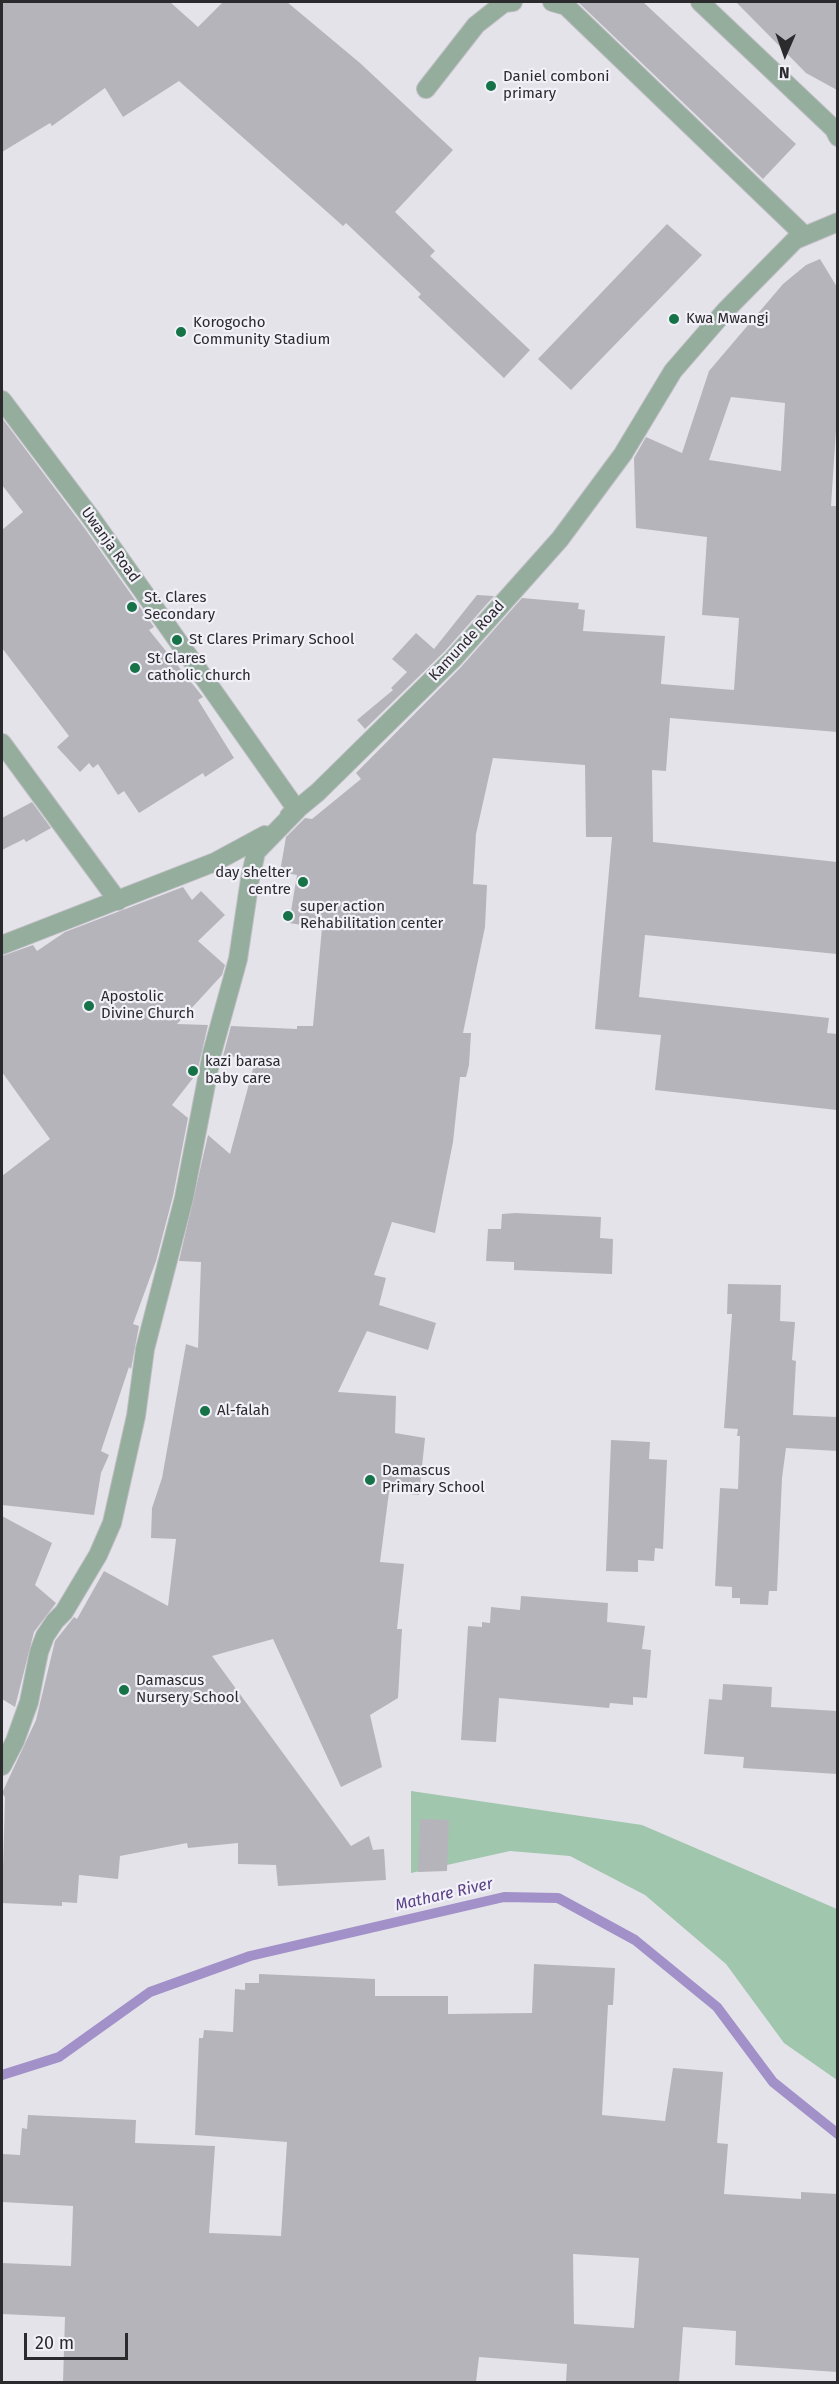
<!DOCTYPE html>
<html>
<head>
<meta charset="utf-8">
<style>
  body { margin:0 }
  #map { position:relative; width:839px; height:2384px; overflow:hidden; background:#e5e3ea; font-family:"Fira Sans",sans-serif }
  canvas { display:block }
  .frame { position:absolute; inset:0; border:3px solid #2b2a2d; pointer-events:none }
  .north { position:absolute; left:755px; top:24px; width:60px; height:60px; -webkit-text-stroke:4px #f2f0f8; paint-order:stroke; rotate:182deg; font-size:16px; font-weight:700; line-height:24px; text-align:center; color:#2b2a2d }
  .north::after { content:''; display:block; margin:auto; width:21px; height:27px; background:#2b2a2d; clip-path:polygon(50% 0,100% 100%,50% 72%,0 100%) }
  .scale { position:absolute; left:24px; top:2333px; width:104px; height:27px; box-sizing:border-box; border:3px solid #2b2a2d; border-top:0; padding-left:8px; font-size:18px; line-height:21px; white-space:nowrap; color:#2b2a2d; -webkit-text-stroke:4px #f2f0f8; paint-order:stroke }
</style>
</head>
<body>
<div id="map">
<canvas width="839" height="2384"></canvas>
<div class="frame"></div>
<div class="north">N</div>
<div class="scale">20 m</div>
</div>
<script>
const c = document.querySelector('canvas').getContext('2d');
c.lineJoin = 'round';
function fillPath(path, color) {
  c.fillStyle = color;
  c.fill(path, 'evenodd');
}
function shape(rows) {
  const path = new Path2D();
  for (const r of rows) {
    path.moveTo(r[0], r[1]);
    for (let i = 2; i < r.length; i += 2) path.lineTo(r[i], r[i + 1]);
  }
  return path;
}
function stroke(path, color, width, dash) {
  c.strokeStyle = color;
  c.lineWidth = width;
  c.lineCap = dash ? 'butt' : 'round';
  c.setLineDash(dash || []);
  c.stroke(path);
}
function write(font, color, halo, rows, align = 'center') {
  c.font = font + ' "Fira Sans",sans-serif';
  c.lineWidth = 4.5;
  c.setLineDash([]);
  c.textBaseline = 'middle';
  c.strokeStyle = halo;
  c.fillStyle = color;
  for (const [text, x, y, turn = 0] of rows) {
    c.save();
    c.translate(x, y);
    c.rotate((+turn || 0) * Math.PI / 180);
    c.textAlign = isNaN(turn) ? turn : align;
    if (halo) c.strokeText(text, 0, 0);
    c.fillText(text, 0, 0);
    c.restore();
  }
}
fillPath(shape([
  [411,1791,642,1825,837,1909,837,2080,784,2043,726,1964,645,1895,570,1856,510,1851,411,1873]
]), '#a0c6ae');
stroke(shape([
  [2,2075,59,2057,150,1992,250,1956,504,1897,558,1898,635,1940,717,2007,773,2082,838,2134]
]), '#a291c8', 10);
fillPath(shape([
  [2,2,170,2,198,27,223,2,287,2,360,63,453,150,395,212,435,251,430,256,530,350,504,378,418,297,421,294,346,223,343,226,179,81,123,117,105,88,52,126,50,123,2,152],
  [578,2,643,2,796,144,763,179],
  [736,2,837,2,837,90,806,73],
  [667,224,702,255,571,390,538,359],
  [820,259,837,287,837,415,831,506,837,506,837,732,670,718,666,771,652,770,653,842,837,862,837,954,645,935,639,997,829,1018,827,1033,837,1034,837,1110,655,1090,661,1035,595,1029,612,837,586,837,585,765,493,758,476,834,473,884,487,885,485,927,463,1033,471,1033,469,1065,466,1077,460,1077,453,1142,435,1233,392,1222,374,1275,386,1278,379,1305,436,1323,428,1350,367,1331,338,1392,396,1396,395,1433,425,1438,419,1495,389,1492,380,1562,404,1564,397,1629,402,1629,398,1698,370,1715,382,1767,341,1787,273,1639,212,1656,351,1846,369,1836,373,1850,384,1849,386,1880,278,1886,276,1865,238,1864,238,1843,188,1848,187,1843,120,1856,118,1879,79,1875,77,1903,62,1902,62,1906,2,1903,5,1797,2,1793,36,1720,55,1641,74,1617,77,1619,104,1571,168,1606,176,1539,151,1538,152,1508,162,1478,186,1344,198,1348,201,1262,179,1261,208,1135,230,1154,256,1058,223,1056,231,1026,297,1029,297,1026,313,1026,322,928,289,923,297,875,280,872,286,837,305,818,312,819,361,779,356,773,461,667,522,598,579,603,578,609,585,610,583,631,665,636,661,684,734,690,739,618,702,615,707,537,636,528,634,458,646,437,682,453,709,371,783,284,806,265],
  [731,397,785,403,781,471,709,460],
  [2,418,83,526,154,627,149,630,203,697,198,700,234,758,205,777,203,773,139,813,124,791,118,795,98,764,93,768,89,763,80,772,57,747,69,736,2,648,2,530,23,512,2,485],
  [477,595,494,596,445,651,365,729,357,720,393,690,391,688,407,672,392,659,416,633,434,649],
  [32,802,51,828,26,842,24,839,2,850,2,818],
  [183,887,192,900,201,891,225,915,198,941,225,965,222,975,177,1024,208,1025,197,1073,172,1105,188,1118,173,1196,156,1261,133,1324,139,1326,131,1369,129,1367,101,1451,109,1455,101,1473,94,1515,2,1505,2,1176,50,1139,2,1072,2,956,33,945,37,951,65,932],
  [515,1213,601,1217,600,1238,613,1239,612,1274,514,1270,514,1262,486,1261,488,1229,501,1229,502,1214],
  [728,1284,781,1285,780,1321,795,1322,792,1360,796,1361,793,1415,837,1417,837,1451,786,1448,782,1478,777,1591,769,1591,768,1605,740,1604,740,1598,732,1598,732,1587,715,1586,720,1488,738,1489,740,1436,737,1436,738,1429,724,1428,732,1314,727,1314],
  [611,1440,650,1442,649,1459,667,1460,663,1549,655,1548,654,1561,638,1560,638,1572,606,1571],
  [2,1516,52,1543,35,1585,56,1603,34,1632,15,1707,2,1699],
  [521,1596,608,1603,607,1622,645,1626,642,1649,651,1650,647,1698,633,1697,633,1705,610,1703,609,1708,499,1698,496,1742,461,1740,468,1626,482,1627,482,1622,490,1623,491,1607,520,1610],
  [723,1684,772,1687,771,1707,837,1711,837,1774,743,1768,744,1757,704,1754,709,1699,722,1700],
  [420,1819,449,1820,447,1871,418,1872],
  [534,1964,615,1968,613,2005,608,2005,602,2115,665,2121,673,2068,723,2072,717,2143,728,2144,724,2194,801,2199,801,2192,837,2194,837,2372,735,2365,736,2331,683,2327,679,2382,566,2382,567,2364,479,2357,476,2382,63,2382,65,2317,2,2314,2,2263,71,2266,73,2206,2,2202,2,2154,20,2155,22,2128,27,2129,28,2115,136,2120,135,2143,215,2146,209,2233,281,2236,287,2142,195,2135,199,2038,203,2038,204,2030,233,2032,235,1989,245,1990,245,1983,259,1983,259,1974,375,1979,375,1996,448,1996,448,2014,532,2013],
  [573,2254,639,2258,634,2328,574,2324]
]), '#b6b4bb');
const service = shape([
  [552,2,566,6,803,234],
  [426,89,476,25,504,3,513,2]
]);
const minor = shape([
  [700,2,834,129,838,137],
  [2,400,92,519,297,810,256,852,250,879,238,959,212,1053,184,1198,145,1349,136,1416,112,1523,98,1555,64,1612,55,1621,45,1636,39,1652,29,1702,15,1741,2,1766],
  [2,743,118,901],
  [289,816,318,792,453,659,560,539,623,454,673,371,726,310,795,240,838,222],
  [2,945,215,862,265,835]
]);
stroke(service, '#c0bec4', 20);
stroke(minor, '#c0bec4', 20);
stroke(service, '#94ad9d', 18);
stroke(minor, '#94ad9d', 18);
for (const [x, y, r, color] of [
  [491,86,6,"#167247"],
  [674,319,6,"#167247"],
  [181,332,6,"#167247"],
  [132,607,6,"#167247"],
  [177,640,6,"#167247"],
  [135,668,6,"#167247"],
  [303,882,6,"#167247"],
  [288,916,6,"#167247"],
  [89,1006,6,"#167247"],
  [193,1071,6,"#167247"],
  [205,1411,6,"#167247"],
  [370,1480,6,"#167247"],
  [124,1690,6,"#167247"]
]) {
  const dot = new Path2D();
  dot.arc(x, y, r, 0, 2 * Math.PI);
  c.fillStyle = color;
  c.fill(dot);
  stroke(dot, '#f2f0f8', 2);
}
write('15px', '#2b2a2d', '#f2f0f8', [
  ["Daniel comboni",503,77],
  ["primary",503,94],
  ["Kwa Mwangi",686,319],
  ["Korogocho",193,323],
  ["Community Stadium",193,340],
  ["St. Clares",144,598],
  ["Secondary",144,615],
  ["St Clares Primary School",189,640],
  ["St Clares",147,659],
  ["catholic church",147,676],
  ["day shelter",291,873,"right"],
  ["centre",291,890,"right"],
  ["super action",300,907],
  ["Rehabilitation center",300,924],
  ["Apostolic",101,997],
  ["Divine Church",101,1014],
  ["kazi barasa",205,1062],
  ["baby care",205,1079],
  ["Al-falah",217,1411],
  ["Damascus",382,1471],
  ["Primary School",382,1488],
  ["Damascus",136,1681],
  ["Nursery School",136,1698]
], 'left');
write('15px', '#2b2a2d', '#f2f0f8', [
  ["Uwanja Road",110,545,54],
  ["Kamunde Road",467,641,-47]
]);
write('italic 16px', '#5a4286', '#f2f0f8', [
  ["Mathare River",444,1895,-13]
]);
</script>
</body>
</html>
